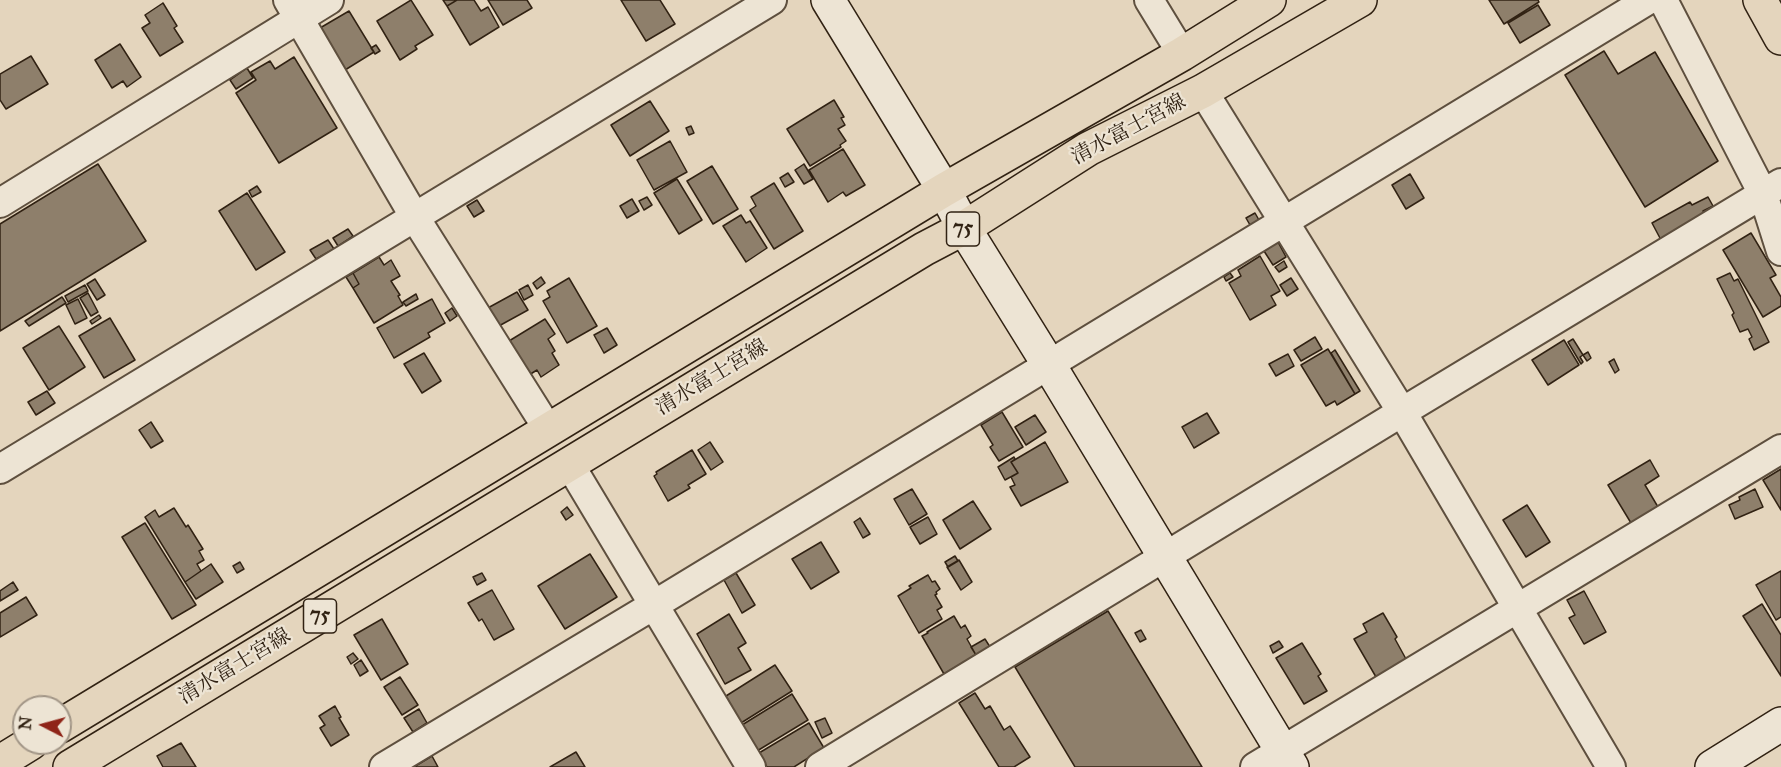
<!DOCTYPE html>
<html>
<head>
<meta charset="utf-8">
<style>
  body { margin:0 }
  #map { position:relative; width:1781px; height:767px; overflow:hidden; background:#e4d5bd; font-family:"IM FELL Great Primer",serif }
  canvas { display:block }
  .north { position:absolute; left:12px; top:695px; width:60px; height:60px; box-sizing:border-box; background:#ede4d4; border:2px solid #a29687; border-radius:50%; rotate:276deg; font-size:16px; font-weight:700; line-height:24px; text-align:center; color:#312213 }
  .north::after { content:''; display:block; margin:auto; width:21px; height:27px; background:#8f2418; clip-path:polygon(50% 0,100% 100%,50% 72%,0 100%) }
</style>
</head>
<body>
<div id="map">
<canvas width="1781" height="767"></canvas>
<div class="north">N</div>
</div>
<script>
const c = document.querySelector('canvas').getContext('2d');
c.lineJoin = 'round';
function fillPath(path, color) {
  c.fillStyle = color;
  c.fill(path, 'evenodd');
}
function shape(rows) {
  const path = new Path2D();
  for (const r of rows) {
    path.moveTo(r[0], r[1]);
    for (let i = 2; i < r.length; i += 2) path.lineTo(r[i], r[i + 1]);
  }
  return path;
}
function stroke(path, color, width, dash) {
  c.strokeStyle = color;
  c.lineWidth = width;
  c.lineCap = dash ? 'butt' : 'round';
  c.setLineDash(dash || []);
  c.stroke(path);
}
function write(font, color, halo, rows, align = 'center') {
  c.font = font + ' "IM FELL Great Primer","Noto Serif JP",serif';
  c.lineWidth = 4.5;
  c.setLineDash([]);
  c.textBaseline = 'middle';
  c.strokeStyle = halo;
  c.fillStyle = color;
  for (const [text, x, y, turn = 0] of rows) {
    c.save();
    c.translate(x, y);
    c.rotate((+turn || 0) * Math.PI / 180);
    c.textAlign = isNaN(turn) ? turn : align;
    if (halo) c.strokeText(text, 0, 0);
    c.fillText(text, 0, 0);
    c.restore();
  }
}
const building = shape([
  [411,0,433,35,415,46,417,49,400,60,377,21,411,0],
  [443,0,457,0,447,6,443,0],
  [457,0,474,0,481,11,488,7,499,27,470,45,447,6,457,0],
  [488,0,527,0,532,8,503,25,488,0],
  [621,0,660,0,675,24,646,41,621,0],
  [1489,0,1538,0,1539,2,1504,24,1489,0],
  [163,3,177,26,174,28,183,42,160,56,142,28,150,23,145,15,163,3],
  [1538,5,1550,25,1520,43,1508,23,1538,5],
  [349,11,374,52,345,70,320,28,349,11],
  [120,44,141,77,127,87,123,81,112,88,95,60,120,44],
  [376,45,380,51,375,54,371,48,376,45],
  [1604,51,1618,74,1655,52,1718,161,1645,207,1565,75,1604,51],
  [31,56,48,84,6,109,0,100,0,74,31,56],
  [294,57,337,128,279,163,236,93,256,80,251,72,270,61,275,69,294,57],
  [247,68,253,78,236,89,230,80,247,68],
  [834,100,844,117,841,118,845,125,838,129,846,141,840,145,841,147,810,166,787,129,834,100],
  [650,101,669,131,630,156,611,125,650,101],
  [691,126,694,133,689,135,686,128,691,126],
  [670,141,687,172,654,190,637,160,670,141],
  [843,149,865,185,846,196,843,192,828,202,809,170,843,149],
  [98,164,146,241,0,331,0,224,98,164],
  [804,164,813,179,804,184,795,170,804,164],
  [712,166,738,209,713,224,687,181,712,166],
  [788,173,794,182,785,187,780,178,788,173],
  [1410,174,1424,198,1406,209,1392,185,1410,174],
  [677,179,702,220,679,234,654,193,677,179],
  [774,183,803,231,774,249,750,210,756,206,751,197,774,183],
  [257,186,261,192,252,197,249,191,257,186],
  [247,193,285,252,256,270,219,211,247,193],
  [647,197,652,205,644,210,639,201,647,197],
  [1708,197,1713,206,1703,211,1706,215,1661,240,1652,223,1690,202,1692,205,1708,197],
  [632,199,639,211,627,218,620,206,632,199],
  [477,200,484,211,474,217,467,206,477,200],
  [1255,213,1259,220,1250,225,1246,218,1255,213],
  [741,215,746,223,750,221,767,248,746,262,723,226,741,215],
  [348,229,353,236,338,246,333,238,348,229],
  [1751,233,1776,275,1770,278,1781,297,1781,306,1763,317,1723,250,1751,233],
  [328,240,334,249,316,259,310,250,328,240],
  [1278,242,1286,257,1273,265,1264,251,1278,242],
  [1260,256,1280,291,1271,296,1276,305,1250,320,1229,283,1241,276,1238,270,1260,256],
  [379,257,384,265,391,260,400,276,391,281,400,295,398,296,403,305,374,323,353,288,359,284,353,273,379,257],
  [1284,261,1287,267,1279,272,1275,267,1284,261],
  [353,273,359,284,353,288,346,277,353,273],
  [1230,273,1233,277,1226,281,1224,277,1230,273],
  [1730,273,1734,281,1738,279,1769,342,1754,350,1749,339,1752,337,1748,329,1740,332,1732,315,1734,313,1717,279,1730,273],
  [541,277,545,283,537,289,533,283,541,277],
  [569,278,597,326,567,343,543,301,550,297,547,291,569,278],
  [1291,278,1298,289,1287,296,1280,285,1291,278],
  [95,279,105,295,97,300,87,284,95,279],
  [85,285,88,291,68,302,65,296,85,285],
  [528,285,533,295,524,300,519,290,528,285],
  [517,292,528,310,497,327,486,309,517,292],
  [88,293,98,312,91,316,80,298,88,293],
  [416,294,418,299,406,306,403,302,416,294],
  [62,297,66,303,29,326,25,321,62,297],
  [78,299,87,318,75,324,66,305,78,299],
  [432,299,445,323,428,333,430,337,394,358,377,328,432,299],
  [452,308,457,316,450,321,445,313,452,308],
  [99,315,101,318,92,324,90,321,99,315],
  [110,318,135,360,104,378,79,336,110,318],
  [545,319,555,334,548,339,555,351,552,353,559,365,541,377,537,370,529,375,509,341,545,319],
  [59,326,85,367,49,390,23,348,59,326],
  [607,328,617,345,604,353,594,335,607,328],
  [1315,337,1322,349,1301,361,1294,350,1315,337],
  [1573,339,1583,355,1580,357,1583,362,1581,364,1568,342,1573,339],
  [1564,340,1579,365,1548,385,1532,360,1564,340],
  [1328,349,1355,394,1337,405,1335,401,1326,406,1301,365,1328,349],
  [1335,350,1360,391,1355,394,1331,353,1335,350],
  [1588,352,1591,358,1587,361,1583,355,1588,352],
  [424,353,441,381,422,393,404,364,424,353],
  [1288,354,1294,366,1276,376,1269,364,1288,354],
  [1614,359,1619,370,1615,373,1609,362,1614,359],
  [47,391,55,403,36,415,28,402,47,391],
  [1002,412,1023,447,999,461,990,447,993,445,981,425,1002,412],
  [1207,413,1219,433,1194,448,1182,427,1207,413],
  [1035,415,1046,432,1026,445,1015,427,1035,415],
  [151,422,163,441,151,448,139,430,151,422],
  [710,442,723,462,711,470,698,450,710,442],
  [1045,442,1068,482,1021,506,1010,487,1015,485,1011,477,1018,473,1011,462,1045,442],
  [692,450,706,474,688,485,690,488,668,501,654,476,657,474,656,472,692,450],
  [1014,457,1015,459,1011,462,1018,473,1005,480,998,467,1014,457],
  [1650,460,1659,476,1645,485,1658,507,1631,523,1608,485,1650,460],
  [1781,469,1781,510,1763,480,1781,469],
  [912,489,927,514,909,525,894,499,912,489],
  [1755,489,1763,507,1735,519,1729,505,1740,500,1739,497,1755,489],
  [973,501,991,529,960,549,943,520,973,501],
  [1527,505,1550,542,1526,557,1503,520,1527,505],
  [567,507,573,515,566,520,561,512,567,507],
  [174,508,186,527,188,525,203,549,199,551,204,560,197,564,201,571,185,582,145,517,155,510,159,517,174,508],
  [928,517,937,534,920,544,910,527,928,517],
  [860,518,870,534,863,538,854,522,860,518],
  [145,523,196,605,172,619,122,537,145,523],
  [821,542,839,572,811,589,792,559,821,542],
  [590,554,617,597,565,629,538,586,590,554],
  [955,556,958,561,948,567,945,562,955,556],
  [959,560,972,582,961,590,947,567,959,560],
  [240,562,244,569,237,573,233,566,240,562],
  [211,564,223,582,196,599,185,582,211,564],
  [1781,571,1781,617,1776,620,1756,585,1781,571],
  [482,573,486,580,477,585,473,577,482,573],
  [736,573,755,605,742,613,724,580,736,573],
  [928,575,932,582,935,581,940,589,936,592,937,594,935,595,942,607,937,610,942,619,919,633,898,596,911,588,909,586,928,575],
  [13,582,18,590,0,601,0,591,13,582],
  [492,590,514,629,494,640,482,619,479,621,468,603,492,590],
  [1584,591,1606,632,1584,644,1569,618,1575,615,1567,600,1584,591],
  [26,597,37,615,0,637,0,613,26,597],
  [1762,604,1781,635,1781,676,1743,616,1762,604],
  [1108,611,1202,767,1075,767,1015,667,1108,611],
  [1383,613,1397,637,1395,639,1406,659,1376,677,1354,639,1367,632,1363,624,1383,613],
  [729,614,746,643,738,648,751,670,725,684,697,634,729,614],
  [954,616,961,628,965,625,971,636,967,639,976,655,944,674,922,636,928,633,927,632,954,616],
  [382,619,408,664,381,680,354,635,382,619],
  [1141,630,1146,639,1140,642,1135,633,1141,630],
  [985,639,990,647,976,655,971,647,985,639],
  [1279,641,1283,647,1273,653,1270,646,1279,641],
  [1302,643,1321,674,1318,676,1327,691,1304,704,1276,658,1302,643],
  [353,653,358,659,351,664,347,657,353,653],
  [361,660,368,671,360,676,354,665,361,660],
  [775,665,792,691,741,723,726,696,775,665],
  [400,677,418,705,402,715,384,687,400,677],
  [975,693,985,709,990,706,1004,730,1010,726,1030,757,1014,767,999,767,959,703,975,693],
  [792,694,808,720,757,751,742,725,792,694],
  [335,706,341,717,339,718,349,735,331,746,320,728,325,725,319,716,335,706],
  [419,709,427,723,413,732,404,718,419,709],
  [825,718,832,733,822,738,815,722,825,718],
  [809,723,824,748,794,767,767,767,759,753,809,723],
  [181,743,196,767,163,767,157,756,181,743],
  [576,752,585,767,550,767,576,752],
  [432,756,438,767,414,767,432,756]
]);
fillPath(building, '#8e7f6b');
stroke(building, '#312213', 1.5);
const street = shape([
  [288,0,414,216,548,429],
  [1149,0,1182,54],
  [1663,0,1763,194,1781,251],
  [1203,91,1402,412,1611,767],
  [0,203,329,0],
  [570,465,751,767],
  [0,469,772,0],
  [384,767,654,605,1648,0],
  [820,767,1402,412,1781,183],
  [1255,767,1781,449]
]);
const secondary = shape([
  [828,0,944,190,964,228,1049,365,1292,767],
  [1712,767,1781,724]
]);
const primary = shape([
  [60,726,944,190,1182,54,1269,0],
  [0,762,31,743],
  [70,767,924,249,964,228,1088,149,1203,91,1360,0]
]);
const highway = shape([
  [1760,0,1781,38]
]);
stroke(street, '#5e4f3e', 32);
stroke(secondary, '#312213', 36);
stroke(primary, '#312213', 36);
stroke(highway, '#312213', 36);
stroke(street, '#ede4d4', 28);
stroke(secondary, '#ede4d4', 33);
stroke(primary, '#e4d5bd', 33);
stroke(highway, '#e4d5bd', 33);
for (const [x, y, w] of [
  [963,229,33],
  [320,616,33]
]) {
  const box = new Path2D();
  box.roundRect(x - w / 2, y - 17, w, 34, 4.5);
  c.fillStyle = '#ede4d4';
  c.fill(box);
  stroke(box, '#312213', 1.5);
}
write('bold 20px', '#312213', null, [
  ["75",963,229],
  ["75",320,616]
]);
write('21px', '#312213', '#ede4d4', [
  ["清水富士宮線",1129,130,-28],
  ["清水富士宮線",712,378,-31],
  ["清水富士宮線",235,667,-31]
]);
</script>
</body>
</html>
